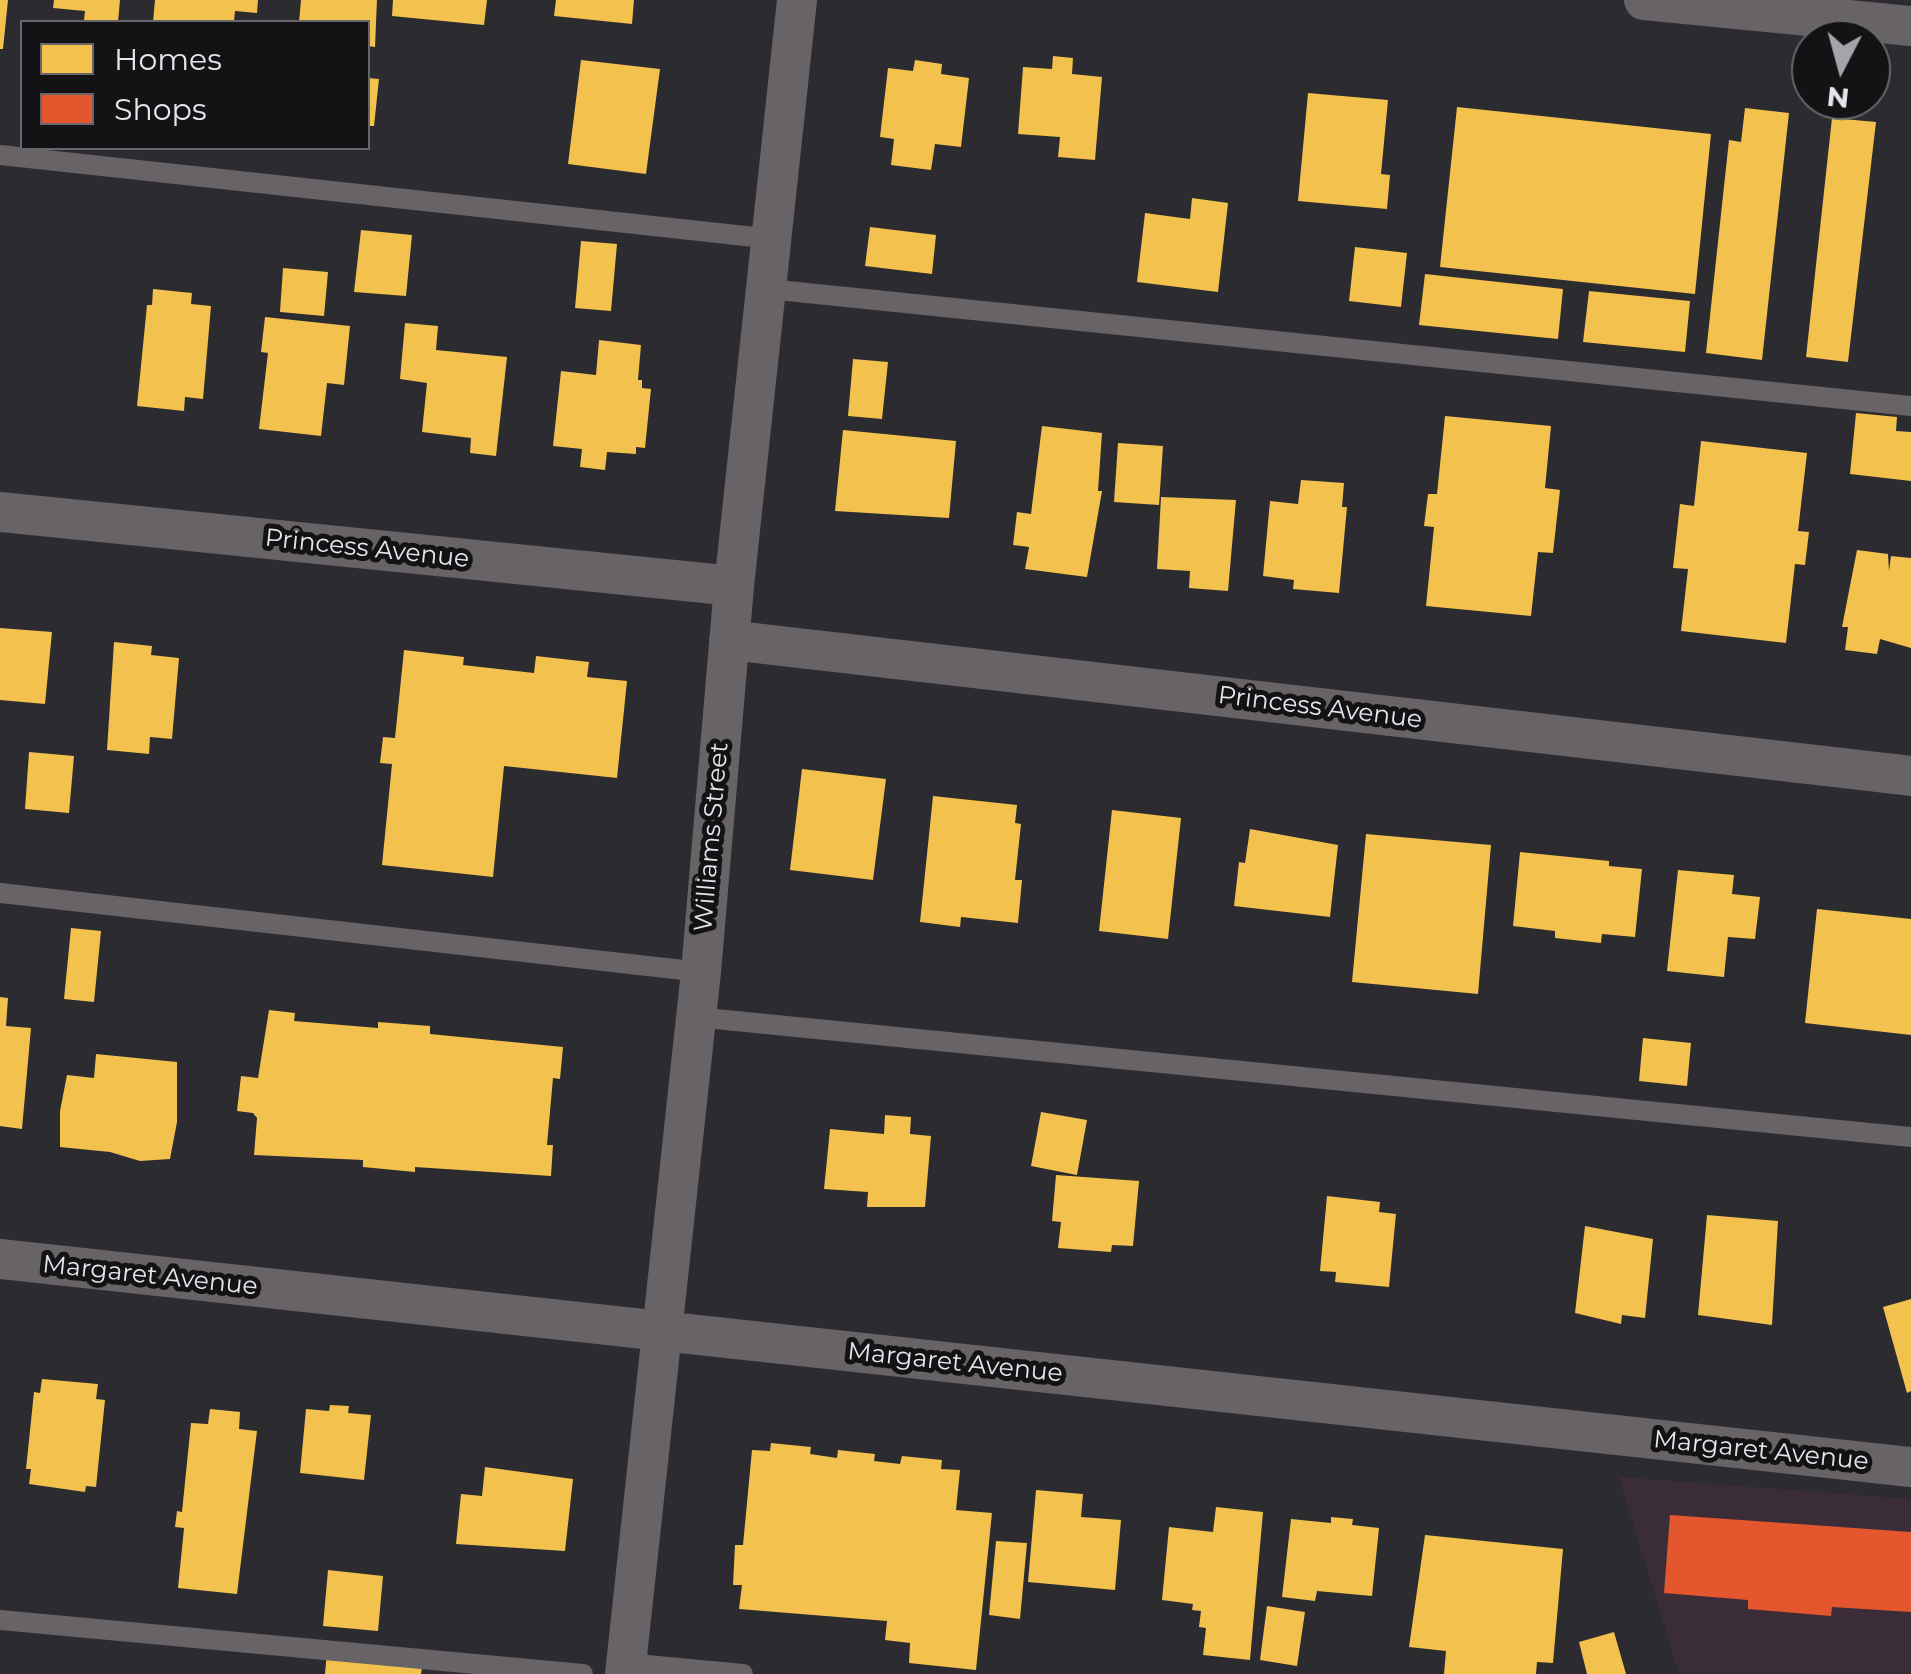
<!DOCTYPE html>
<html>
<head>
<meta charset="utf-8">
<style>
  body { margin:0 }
  #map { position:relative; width:1911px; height:1674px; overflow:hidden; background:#2c2b30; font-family:Montserrat,sans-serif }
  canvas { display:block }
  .legend { position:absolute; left:20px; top:20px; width:350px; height:130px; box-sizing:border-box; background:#131316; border:2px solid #67676b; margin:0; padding:12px 18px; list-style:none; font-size:30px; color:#e6e5ea }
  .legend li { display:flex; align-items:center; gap:20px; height:50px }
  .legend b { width:50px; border:2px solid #67676b }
  .north { position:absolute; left:1791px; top:20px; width:100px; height:100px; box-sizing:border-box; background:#131316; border:2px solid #67676b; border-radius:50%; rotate:186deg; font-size:28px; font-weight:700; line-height:40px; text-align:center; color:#e6e5ea }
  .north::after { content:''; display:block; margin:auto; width:35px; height:45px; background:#a5a4a9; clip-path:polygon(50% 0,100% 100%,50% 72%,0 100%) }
</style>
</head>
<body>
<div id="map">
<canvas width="1911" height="1674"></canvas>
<ul class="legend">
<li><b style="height:28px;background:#f2c14e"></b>Homes</li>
<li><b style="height:28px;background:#e4572e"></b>Shops</li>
</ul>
<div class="north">N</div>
</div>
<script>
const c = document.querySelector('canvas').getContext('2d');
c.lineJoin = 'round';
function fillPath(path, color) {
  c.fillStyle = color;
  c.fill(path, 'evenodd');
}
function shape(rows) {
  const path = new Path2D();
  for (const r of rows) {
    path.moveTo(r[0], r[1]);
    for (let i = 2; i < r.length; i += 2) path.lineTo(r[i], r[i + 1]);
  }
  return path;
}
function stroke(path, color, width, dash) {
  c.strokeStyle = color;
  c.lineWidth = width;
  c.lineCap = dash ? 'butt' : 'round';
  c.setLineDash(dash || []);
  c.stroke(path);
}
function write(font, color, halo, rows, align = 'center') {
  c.font = font + ' Montserrat,sans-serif';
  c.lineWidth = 10;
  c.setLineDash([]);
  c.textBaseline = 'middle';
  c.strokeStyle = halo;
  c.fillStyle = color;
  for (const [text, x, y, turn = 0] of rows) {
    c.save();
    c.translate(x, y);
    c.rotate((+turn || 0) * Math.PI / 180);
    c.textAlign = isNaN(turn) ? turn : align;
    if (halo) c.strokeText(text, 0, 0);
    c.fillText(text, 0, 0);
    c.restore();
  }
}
fillPath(shape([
  [1619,1477,1911,1499,1911,1674,1679,1674]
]), '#3b2d37');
fillPath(shape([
  [0,0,8,0,3,49,0,49],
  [54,0,120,0,118,22,84,20,85,11,53,8],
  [155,0,258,0,257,13,235,11,234,22,153,22],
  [301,0,377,0,375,47,368,46,368,22,299,22],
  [393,0,487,0,484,25,392,16],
  [556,0,634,0,632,24,554,16],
  [1053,56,1073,58,1072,74,1102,77,1095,160,1058,157,1060,137,1018,134,1023,67,1052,69],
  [581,60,660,69,646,174,568,164],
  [915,60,942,64,941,74,969,78,961,147,935,144,931,170,891,165,894,139,880,137,888,68,913,71],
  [368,78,379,79,374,126,368,126],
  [1308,93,1388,100,1381,174,1390,175,1387,209,1298,201],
  [1457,107,1711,134,1695,294,1440,267],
  [1745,108,1789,113,1762,360,1706,353,1729,140,1741,142],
  [1832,118,1876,122,1848,362,1806,357],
  [1192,198,1228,203,1218,292,1137,282,1145,213,1190,219],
  [870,227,936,235,932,274,865,266],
  [361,230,412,235,406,296,354,292],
  [581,241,617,244,611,311,575,308],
  [1355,247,1407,253,1401,307,1349,301],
  [283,268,328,272,324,316,280,312],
  [1425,274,1563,289,1558,339,1419,325],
  [153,289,192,293,191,304,211,306,203,399,185,397,184,411,137,406,147,305,152,305],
  [1589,291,1690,301,1685,352,1583,342],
  [265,317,350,326,344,385,327,383,321,436,259,429,268,353,261,352],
  [405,323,438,326,436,350,507,357,496,456,470,453,471,438,422,432,427,383,400,379],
  [599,340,641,345,638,380,642,380,642,388,651,389,645,448,636,447,636,454,607,452,605,470,580,467,582,449,553,446,561,371,596,375],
  [853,359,888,362,882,419,848,416],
  [1856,413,1897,417,1896,431,1911,432,1911,481,1850,474],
  [1445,416,1551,426,1545,488,1560,490,1553,553,1538,552,1531,616,1426,606,1434,527,1424,526,1428,494,1437,494],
  [1042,426,1102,433,1098,491,1102,491,1087,577,1025,569,1029,547,1013,545,1017,512,1031,514],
  [843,430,956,441,949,518,835,511],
  [1701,441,1807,453,1798,531,1809,532,1805,565,1795,564,1786,643,1681,631,1688,569,1673,568,1680,504,1694,506],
  [1118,443,1163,446,1159,505,1114,502],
  [1301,480,1344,483,1342,507,1347,507,1339,593,1293,589,1294,580,1263,576,1270,501,1298,504],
  [1161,497,1236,500,1228,591,1189,588,1190,571,1157,569],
  [1857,550,1888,554,1889,571,1891,556,1911,558,1911,648,1880,639,1877,654,1845,650,1848,627,1842,627],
  [0,628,52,632,45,704,0,700],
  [114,642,152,646,151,655,179,658,172,739,150,737,149,754,107,750],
  [404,650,464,657,463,665,534,673,536,656,589,662,587,677,627,681,617,778,504,766,493,877,382,865,392,764,380,763,383,737,395,738],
  [29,752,74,756,69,813,25,809],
  [802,769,886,779,873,880,790,870],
  [933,796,1017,805,1015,823,1021,824,1015,880,1022,880,1018,923,961,917,960,927,920,922],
  [1112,810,1181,818,1168,939,1099,931],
  [1250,829,1338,845,1330,917,1234,906,1239,862,1245,863],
  [1366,834,1491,845,1478,994,1352,982],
  [1520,852,1609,861,1609,866,1642,869,1635,937,1602,934,1601,943,1555,938,1555,931,1513,926],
  [1678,870,1734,875,1732,894,1760,897,1755,939,1728,937,1724,977,1667,971],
  [1817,909,1911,919,1911,1035,1805,1023],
  [71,928,101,931,94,1002,64,999],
  [0,997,8,998,6,1026,31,1028,22,1129,0,1126],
  [269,1010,295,1013,294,1021,378,1028,378,1022,430,1026,430,1034,563,1047,560,1079,553,1078,547,1145,553,1145,551,1176,415,1167,415,1172,363,1167,363,1160,254,1155,257,1118,253,1113,237,1111,241,1076,258,1078],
  [1643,1038,1691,1043,1687,1086,1639,1081],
  [96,1054,177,1062,177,1122,170,1159,140,1161,110,1152,60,1147,60,1111,67,1075,94,1078],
  [1041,1112,1087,1120,1077,1175,1031,1166],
  [885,1115,911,1117,910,1134,931,1136,925,1207,867,1207,868,1192,824,1189,830,1129,884,1134],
  [1056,1175,1139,1181,1133,1246,1112,1245,1111,1252,1058,1248,1061,1222,1052,1221],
  [1327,1196,1380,1202,1379,1212,1396,1214,1389,1287,1335,1282,1336,1272,1320,1271],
  [1707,1215,1778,1221,1772,1325,1698,1315],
  [1585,1226,1653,1239,1645,1318,1622,1315,1621,1324,1575,1313],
  [1911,1299,1911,1391,1907,1393,1883,1307],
  [42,1379,98,1384,96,1399,105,1400,96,1487,86,1486,85,1492,29,1484,31,1469,26,1469,34,1392,40,1393],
  [330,1405,349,1406,348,1413,371,1415,364,1480,300,1473,306,1409,329,1411],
  [210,1409,240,1412,239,1429,257,1431,237,1594,178,1588,184,1528,175,1527,177,1511,182,1512,191,1423,208,1424],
  [771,1443,811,1447,810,1454,837,1458,838,1450,875,1454,874,1461,900,1464,902,1456,942,1460,941,1469,960,1470,956,1510,992,1513,976,1670,909,1663,910,1643,885,1640,887,1621,739,1609,742,1585,733,1585,735,1545,743,1545,752,1450,770,1451],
  [485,1467,573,1479,565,1551,456,1544,461,1494,482,1496],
  [1036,1490,1083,1494,1081,1517,1121,1520,1115,1590,1028,1582],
  [1216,1507,1263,1512,1250,1660,1203,1655,1206,1628,1199,1627,1201,1611,1192,1610,1193,1604,1162,1600,1169,1527,1213,1532],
  [1331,1517,1353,1519,1352,1525,1379,1528,1372,1596,1317,1591,1315,1601,1282,1597,1291,1519,1331,1523],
  [1425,1535,1563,1549,1553,1663,1537,1662,1536,1674,1444,1674,1446,1651,1409,1647],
  [996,1541,1027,1543,1020,1619,989,1615],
  [328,1570,383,1576,378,1631,323,1626],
  [1267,1606,1305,1612,1297,1666,1260,1660],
  [1614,1632,1626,1674,1587,1674,1579,1642],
  [327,1651,423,1661,421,1674,325,1674]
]), '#f2c14e');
fillPath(shape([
  [1670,1515,1911,1532,1911,1612,1832,1607,1831,1616,1748,1609,1748,1600,1664,1593]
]), '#e4572e');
stroke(shape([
  [0,155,773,239],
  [768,289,1911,406],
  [0,893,701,972],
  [695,1017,1911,1137],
  [0,1620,583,1674],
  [626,1663,743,1674]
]), '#686366', 20);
stroke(shape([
  [1644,0,1911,26],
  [0,512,734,586],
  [729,640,1911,776],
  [0,1259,1911,1467],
  [625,1674,701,972,734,586,797,0]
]), '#686366', 40);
write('25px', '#e6e5ea', '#131316', [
  ["Princess Avenue",367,549,6],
  ["Princess Avenue",1320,708,7],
  ["Williams Street",712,837,-85],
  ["Margaret Avenue",150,1276,6],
  ["Margaret Avenue",955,1363,6],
  ["Margaret Avenue",1761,1451,6]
]);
</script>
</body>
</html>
